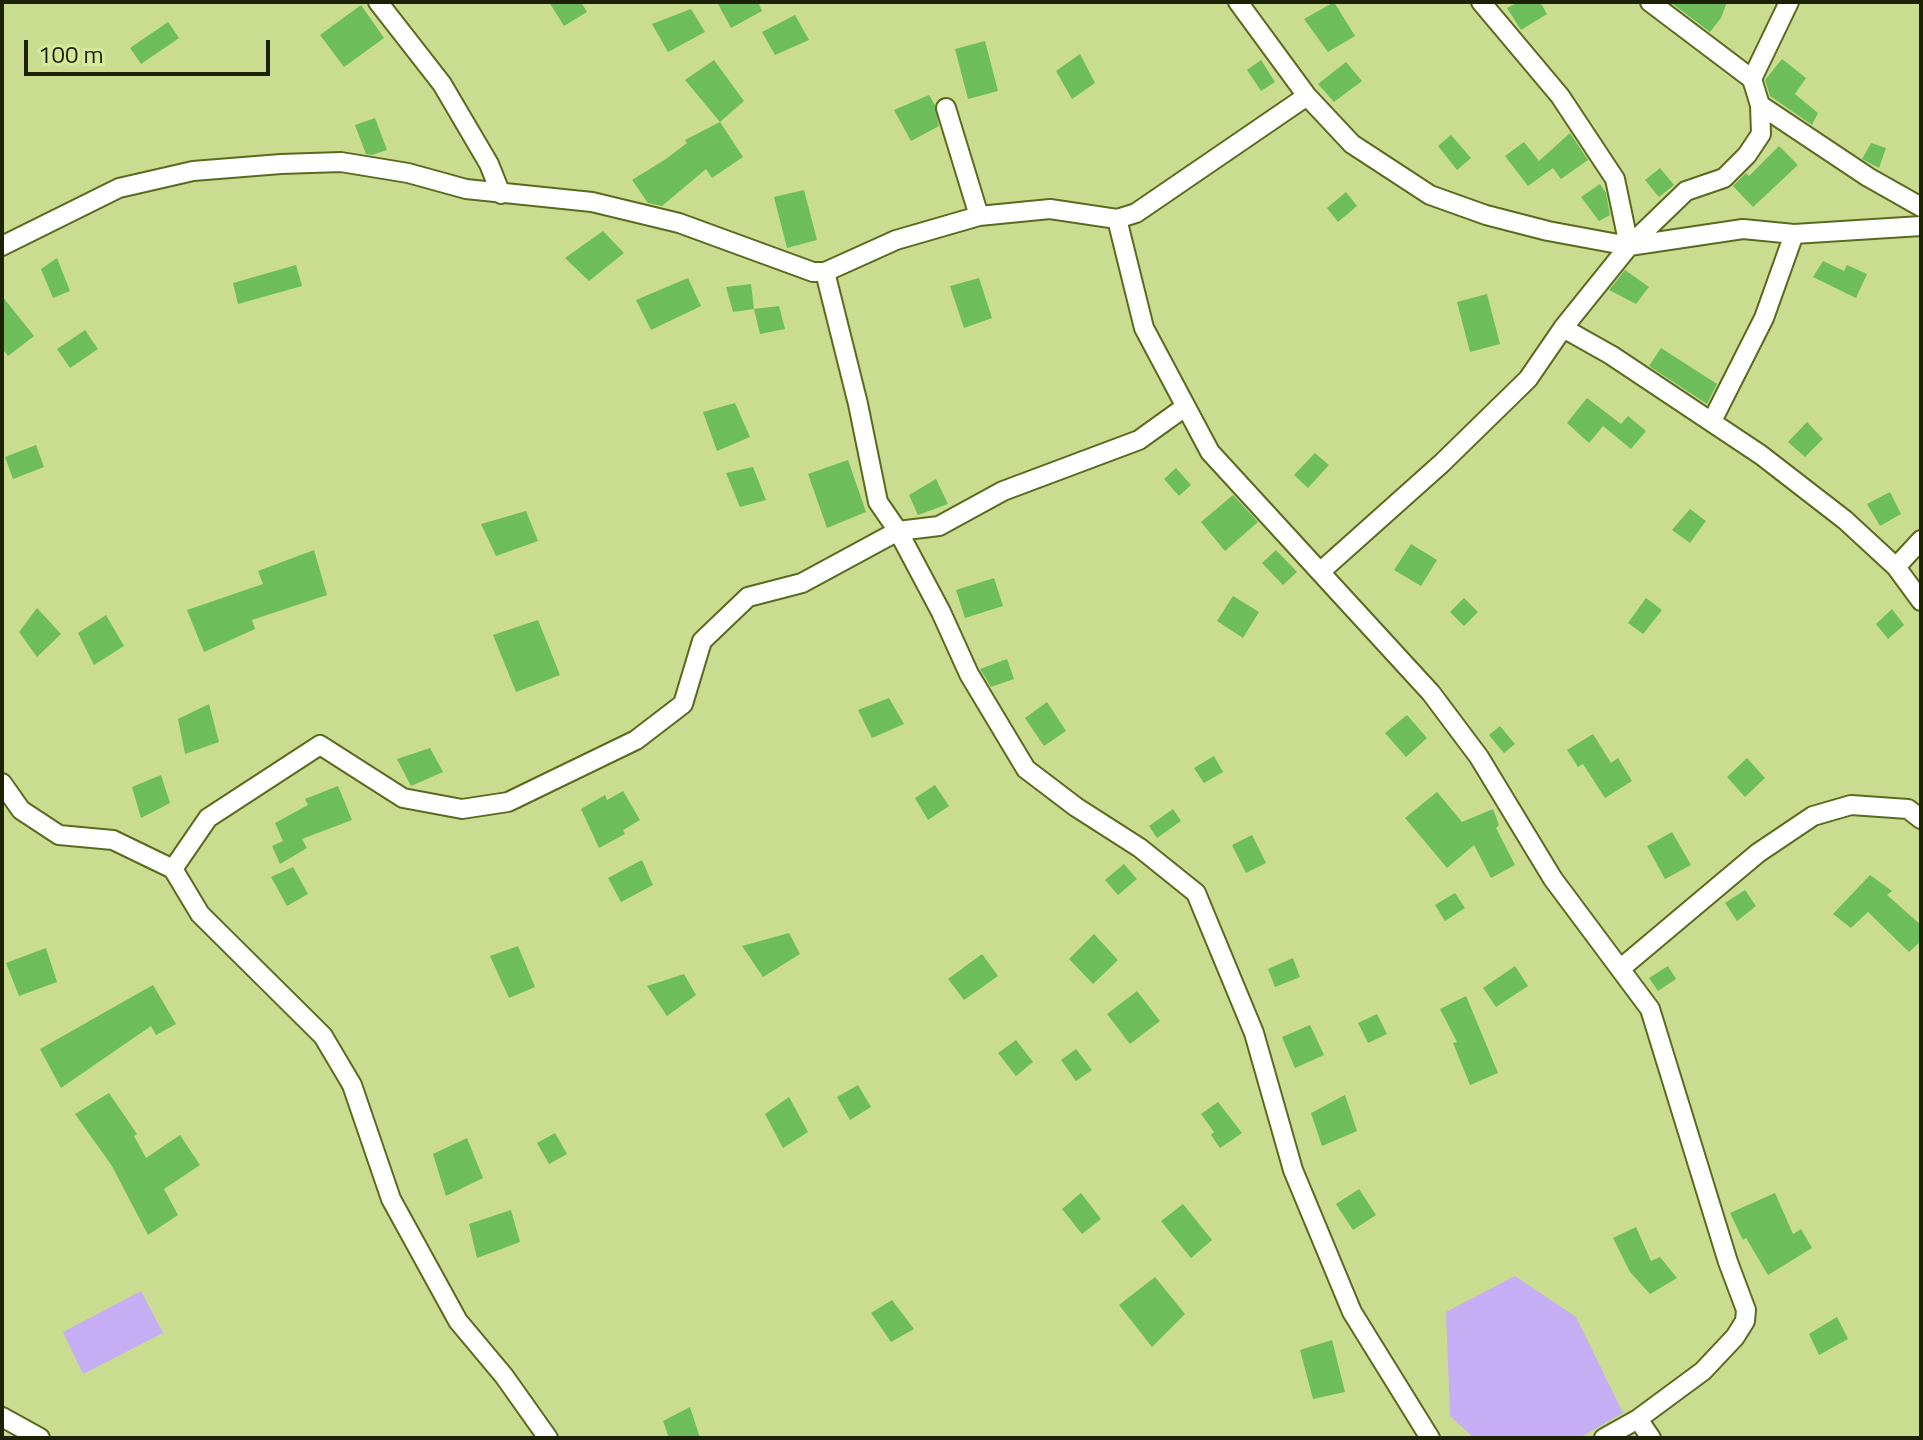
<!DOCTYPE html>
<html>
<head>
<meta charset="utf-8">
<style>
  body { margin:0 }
  #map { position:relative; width:1923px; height:1440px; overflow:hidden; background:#c9dc90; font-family:"Titillium Web",sans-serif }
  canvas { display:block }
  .frame { position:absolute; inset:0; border:4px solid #1c2203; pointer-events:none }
  .scale { position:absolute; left:24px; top:40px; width:246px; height:36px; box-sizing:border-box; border:4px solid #1c2203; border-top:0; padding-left:10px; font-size:24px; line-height:28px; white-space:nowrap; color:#1c2203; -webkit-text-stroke:6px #d6e99c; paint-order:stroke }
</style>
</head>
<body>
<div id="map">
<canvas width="1923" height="1440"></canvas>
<div class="frame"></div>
<div class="scale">100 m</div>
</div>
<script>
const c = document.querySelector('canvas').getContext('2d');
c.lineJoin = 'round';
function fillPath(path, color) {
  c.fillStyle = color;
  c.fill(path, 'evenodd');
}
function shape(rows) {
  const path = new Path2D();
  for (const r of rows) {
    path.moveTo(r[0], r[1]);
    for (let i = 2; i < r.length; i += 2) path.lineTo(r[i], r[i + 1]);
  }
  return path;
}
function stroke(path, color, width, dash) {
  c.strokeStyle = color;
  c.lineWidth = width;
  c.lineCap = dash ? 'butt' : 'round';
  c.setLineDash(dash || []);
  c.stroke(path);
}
fillPath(shape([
  [1515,1276,1576,1317,1623,1413,1579,1438,1474,1438,1450,1416,1446,1312],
  [141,1291,163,1333,83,1374,63,1332]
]), '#c5aef3');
fillPath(shape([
  [549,2,581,2,587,12,564,26],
  [717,2,758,2,762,11,731,28],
  [1334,2,1355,36,1328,52,1304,19],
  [1518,2,1540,2,1547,14,1521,30,1507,8],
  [1670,2,1727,2,1721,18,1710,32],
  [361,5,384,38,344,67,320,35],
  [691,9,705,32,668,52,652,24],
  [795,15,809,40,775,55,762,32],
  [168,22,179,38,141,64,130,48],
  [985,41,998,91,968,99,955,49],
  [1080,54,1095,83,1072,99,1056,71],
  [1782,59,1806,78,1795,94,1818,113,1812,125,1770,96,1765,80],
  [714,60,744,101,720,122,685,80],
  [1261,60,1275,82,1261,91,1247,70],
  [1346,62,1362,81,1334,102,1318,84],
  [929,95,935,105,939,126,911,141,894,110],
  [375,118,387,150,372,155,366,154,355,125],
  [720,122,743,157,712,178,706,169,662,206,648,203,632,180,666,159,687,143,685,140],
  [1570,133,1588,160,1561,179,1553,168,1528,186,1505,156,1524,142,1539,161],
  [1451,135,1471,158,1457,170,1438,146],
  [1871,143,1886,148,1879,168,1862,159],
  [1779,146,1798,165,1753,207,1733,186,1746,173,1749,176],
  [1660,168,1674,185,1659,197,1645,180],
  [1600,184,1606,193,1610,215,1599,221,1581,197],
  [804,190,817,240,787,248,774,197],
  [1346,192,1357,206,1338,222,1327,208],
  [603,231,624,253,589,281,565,258],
  [57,258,70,291,53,298,41,269],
  [1823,261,1844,271,1847,265,1867,274,1856,298,1813,277],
  [296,265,302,286,238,304,233,283],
  [1625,270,1649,287,1636,304,1609,290],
  [688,278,701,306,651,330,636,300],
  [979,278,992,318,964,328,950,286],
  [751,284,754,309,733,312,726,287],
  [1487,294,1500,344,1470,352,1457,302],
  [2,296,34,336,8,356,2,348],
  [779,306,785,329,760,334,754,309],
  [85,330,98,349,70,368,57,349],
  [1661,348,1717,384,1707,404,1649,366],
  [1587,398,1621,424,1628,416,1646,431,1631,449,1603,426,1589,443,1567,423],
  [735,403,750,437,717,451,703,412],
  [1807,422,1823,439,1805,457,1788,442],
  [36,445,44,467,13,479,5,457],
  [1315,453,1329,465,1308,488,1294,475],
  [848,460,866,512,827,528,808,474],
  [753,467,766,500,740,507,726,473],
  [1176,468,1191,485,1179,496,1164,479],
  [936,479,948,504,918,515,909,495],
  [1890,492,1901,514,1880,526,1867,504],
  [1233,495,1258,522,1225,551,1201,522],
  [1690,509,1706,521,1690,543,1672,530],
  [526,511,538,541,496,556,481,524],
  [1411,544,1437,560,1421,586,1394,570],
  [314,550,327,595,252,620,255,629,204,652,187,610,263,584,258,571],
  [1276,550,1297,572,1283,585,1262,563],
  [994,578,1003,606,965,618,956,590],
  [1233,596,1259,612,1243,638,1217,621],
  [1464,598,1478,612,1464,626,1450,612],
  [1646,598,1662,610,1643,634,1628,623],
  [37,608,61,634,37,657,19,632],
  [1892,609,1904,625,1888,639,1876,624],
  [106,615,124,646,94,665,78,633],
  [538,620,560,675,516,692,493,635],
  [1007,659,1014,679,991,687,980,669],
  [889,698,904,724,872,738,858,710],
  [1047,702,1066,731,1044,746,1025,718],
  [209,704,219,742,185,754,178,719],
  [1407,715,1427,738,1406,757,1385,733],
  [1500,726,1515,744,1504,753,1489,735],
  [1593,734,1611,763,1618,758,1632,781,1605,798,1583,764,1578,767,1567,750],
  [430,748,443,772,411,786,397,759],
  [1214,756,1223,772,1204,783,1194,768],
  [1747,758,1765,778,1745,797,1727,777],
  [161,775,170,803,141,818,132,787],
  [935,785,949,806,928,820,915,798],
  [338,786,352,820,302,839,307,848,280,864,272,846,283,841,275,823,308,805,305,799],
  [623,791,640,820,623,830,625,834,599,848,581,809,605,795,607,800],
  [1437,792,1462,822,1493,809,1499,825,1496,828,1515,865,1491,878,1474,845,1447,868,1405,818],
  [1173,809,1181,821,1157,838,1149,826],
  [1672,832,1691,865,1665,879,1647,846],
  [1252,835,1266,863,1246,873,1232,845],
  [642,860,653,885,621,902,608,878],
  [1124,864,1137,879,1118,895,1105,880],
  [293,867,308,894,287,906,271,877],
  [1870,875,1892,891,1887,895,1921,925,1921,941,1909,952,1868,912,1851,928,1833,914],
  [1745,890,1756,906,1737,921,1725,903],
  [1455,893,1465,908,1445,921,1435,905],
  [789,933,800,954,763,977,742,946],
  [1094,934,1118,960,1093,984,1069,959],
  [518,946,535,987,509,998,490,956],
  [46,948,57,982,19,996,6,963],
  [982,954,998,976,964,1000,948,979],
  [1293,958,1300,977,1275,987,1268,969],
  [1515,966,1528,986,1496,1007,1483,988],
  [1668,966,1676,979,1658,991,1649,978],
  [684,974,696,995,667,1016,647,986],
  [153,985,176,1024,156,1035,151,1026,61,1088,40,1049],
  [1137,991,1160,1021,1130,1044,1107,1014],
  [1466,996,1498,1073,1470,1085,1453,1043,1457,1042,1440,1009],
  [1377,1014,1387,1034,1368,1043,1358,1023],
  [1310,1025,1324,1055,1295,1068,1282,1037],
  [1016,1040,1033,1062,1016,1076,998,1053],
  [1076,1049,1092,1070,1076,1081,1061,1060],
  [858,1085,871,1107,850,1120,837,1097],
  [109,1093,137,1134,134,1136,146,1158,180,1135,200,1165,164,1189,178,1215,148,1235,112,1166,75,1114],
  [1345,1095,1357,1131,1322,1146,1311,1113],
  [789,1097,808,1132,783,1148,765,1114],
  [1218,1102,1242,1133,1220,1148,1211,1135,1214,1132,1201,1114],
  [555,1133,567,1154,549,1164,537,1143],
  [467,1138,483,1178,446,1196,433,1154],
  [1359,1189,1376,1215,1353,1230,1336,1204],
  [1081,1193,1101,1219,1082,1234,1062,1209],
  [1775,1193,1793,1234,1801,1229,1812,1248,1768,1275,1746,1238,1743,1240,1730,1213],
  [1183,1204,1212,1240,1191,1258,1161,1221],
  [511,1210,520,1242,477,1258,469,1224],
  [1636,1227,1651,1261,1660,1257,1677,1278,1650,1294,1630,1272,1613,1238],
  [1155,1277,1185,1314,1152,1347,1119,1305],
  [892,1300,914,1329,891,1342,871,1313],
  [1837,1317,1848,1339,1819,1355,1809,1334],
  [1332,1340,1345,1392,1313,1399,1300,1350],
  [690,1407,700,1438,669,1438,663,1421]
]), '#6dbd5a');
const minor = shape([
  [378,2,442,84,489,164,501,194],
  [1238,2,1307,96,1352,144,1430,195,1486,215,1548,231,1629,246,1743,229,1794,234,1921,226],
  [1481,2,1560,96,1615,179,1629,246],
  [1650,2,1752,79],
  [1760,105,1868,177,1921,207],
  [946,108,979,216],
  [1117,219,1144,328,1210,452,1431,693,1479,757,1553,879,1650,1009,1728,1262,1746,1310,1745,1321,1735,1337,1703,1371,1638,1419,1651,1438],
  [2,246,119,188,193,171,281,164,341,162,408,173,466,189,592,202,679,223,813,272,825,272,896,240,979,216,1050,209,1117,219,1136,213,1307,96],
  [825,272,858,404,878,502,898,531,941,612,969,674,1026,769,1076,807,1140,848,1196,893,1254,1033,1293,1170,1352,1312,1430,1438],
  [1563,328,1611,355,1761,455,1845,520,1896,567],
  [1712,421,1764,318,1794,234],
  [1921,540,1896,567,1921,601],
  [1320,572,1442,463,1528,379,1563,328,1629,246,1686,191,1724,178,1747,155,1761,134,1760,105,1752,79,1789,2],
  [2,783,21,810,59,835,113,840,173,869,200,914,323,1036,352,1085,391,1199,458,1321,504,1376,548,1438],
  [173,869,208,818,320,745,403,798,462,809,508,802,636,740,683,704,702,641,748,597,802,583,898,531,939,526,1003,491,1139,440,1185,407],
  [1620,969,1758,853,1813,816,1851,805,1908,809,1921,819],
  [2,1417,40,1438],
  [1604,1438,1638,1419]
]);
stroke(minor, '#5b6a1e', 22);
stroke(minor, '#fff', 18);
</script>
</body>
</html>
